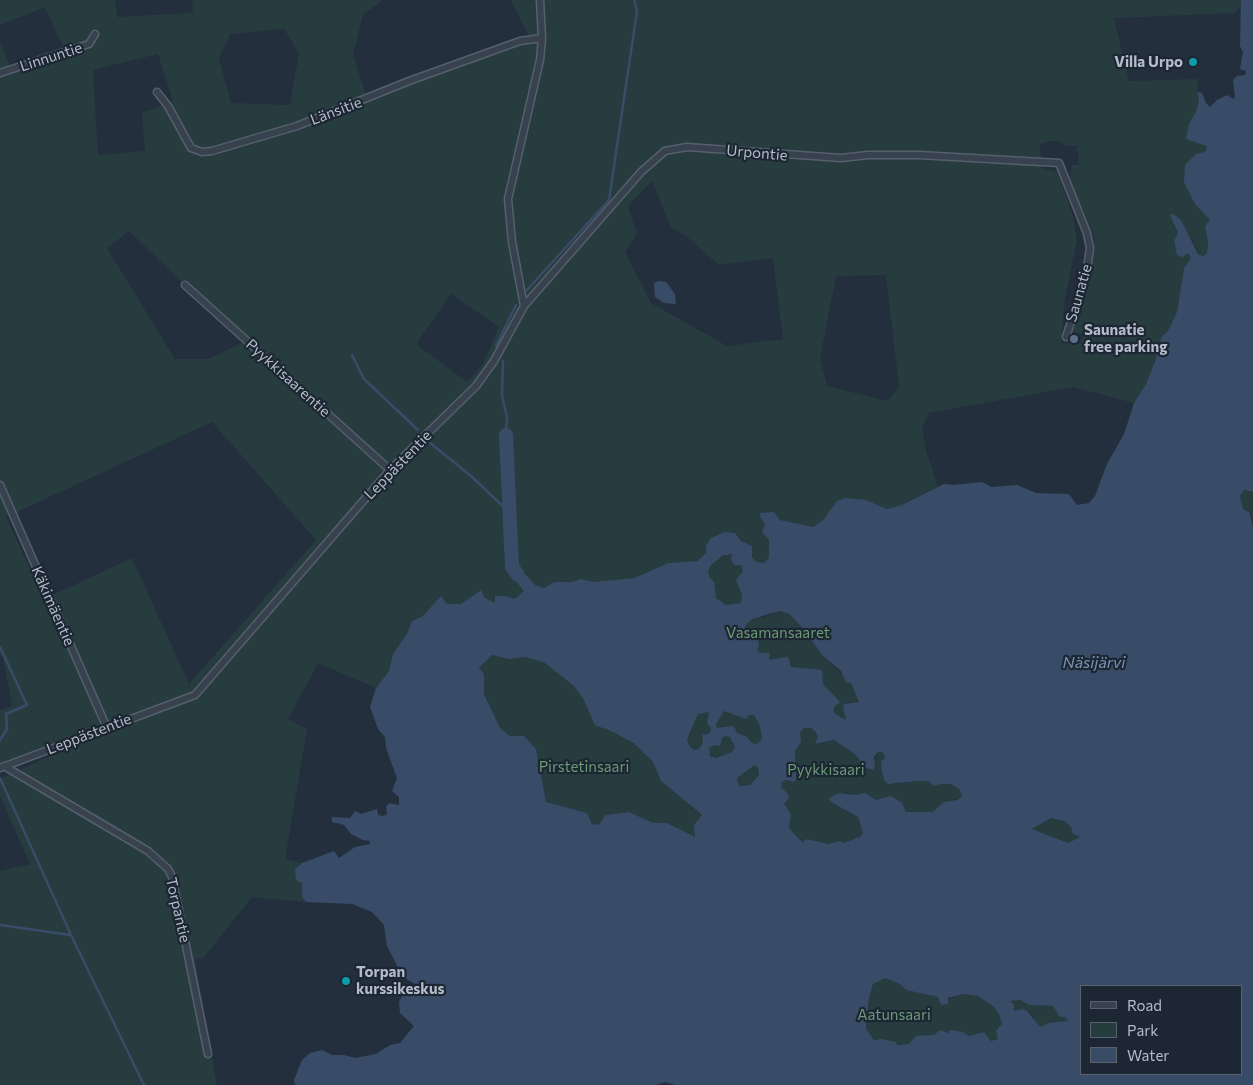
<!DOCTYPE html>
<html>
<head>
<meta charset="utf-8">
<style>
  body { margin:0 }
  #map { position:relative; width:1253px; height:1085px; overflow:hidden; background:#242f3e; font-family:Commissioner,sans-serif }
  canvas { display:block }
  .legend { position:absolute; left:1080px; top:985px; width:162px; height:90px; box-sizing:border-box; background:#1d2633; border:1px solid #59626f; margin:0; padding:6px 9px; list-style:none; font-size:15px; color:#b4bcc9 }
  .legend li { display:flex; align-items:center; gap:10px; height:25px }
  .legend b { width:25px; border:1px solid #59626f }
</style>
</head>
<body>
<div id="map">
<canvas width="1253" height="1085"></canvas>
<ul class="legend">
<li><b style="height:6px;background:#38414e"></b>Road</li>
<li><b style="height:14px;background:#263c3f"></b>Park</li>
<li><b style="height:14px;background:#394c67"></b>Water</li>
</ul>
</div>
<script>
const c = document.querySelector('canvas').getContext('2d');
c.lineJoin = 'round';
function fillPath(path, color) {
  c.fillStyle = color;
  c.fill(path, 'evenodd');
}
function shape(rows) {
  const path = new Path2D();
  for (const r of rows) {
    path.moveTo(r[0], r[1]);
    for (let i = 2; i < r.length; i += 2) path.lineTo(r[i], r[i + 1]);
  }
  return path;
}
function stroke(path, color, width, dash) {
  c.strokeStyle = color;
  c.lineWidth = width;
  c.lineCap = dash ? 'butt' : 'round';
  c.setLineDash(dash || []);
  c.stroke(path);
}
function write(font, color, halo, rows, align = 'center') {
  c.font = font + ' Commissioner,sans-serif';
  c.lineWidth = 4.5;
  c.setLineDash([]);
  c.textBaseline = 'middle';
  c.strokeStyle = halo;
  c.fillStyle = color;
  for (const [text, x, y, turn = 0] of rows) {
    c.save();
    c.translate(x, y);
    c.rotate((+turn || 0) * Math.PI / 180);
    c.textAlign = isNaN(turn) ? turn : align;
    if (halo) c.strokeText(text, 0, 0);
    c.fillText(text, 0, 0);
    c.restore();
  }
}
fillPath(shape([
  [0,0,115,0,117,17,193,13,192,0,383,0,363,15,353,55,367,98,530,38,511,0,1241,0,1241,5,1235,13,1114,18,1129,81,1197,79,1199,101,1197,112,1189,124,1200,143,1207,146,1195,204,1211,220,1205,227,1208,243,1207,253,1203,256,1199,254,1192,239,1174,224,1178,233,1174,241,1190,255,1191,259,1184,268,1177,312,1168,331,1161,338,1156,359,1146,384,1134,403,1073,387,929,413,922,427,926,450,938,487,902,505,887,509,866,500,837,501,823,520,813,527,760,517,765,523,769,539,769,558,764,563,757,562,752,557,752,546,741,541,735,533,719,558,732,554,741,565,743,571,737,580,742,595,741,603,762,618,780,611,789,614,802,627,822,655,851,683,859,698,858,702,847,704,843,708,847,720,834,713,821,744,834,740,855,754,866,768,874,763,878,752,882,752,893,784,919,781,928,781,934,786,941,784,951,784,959,789,962,796,933,812,906,812,902,803,882,799,876,800,865,794,855,795,845,792,831,802,858,817,863,833,860,837,844,843,835,842,829,844,807,839,802,842,789,828,789,811,785,808,784,804,789,798,788,794,781,788,782,782,787,780,792,782,796,780,795,752,762,739,757,744,735,747,732,752,716,758,699,749,694,750,554,582,544,588,535,585,515,599,506,596,495,596,496,604,484,597,481,591,461,604,447,604,441,597,423,616,412,621,408,632,393,654,389,671,376,688,318,663,288,719,307,729,285,859,302,863,295,869,302,883,302,897,306,902,252,897,204,957,195,959,217,1085,0,1085,0,871,30,864,0,796,0,779,63,750,100,737,96,727,0,764,0,710,12,706,3,657,0,654,0,41,10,67,63,47,45,7,0,25],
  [284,29,299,53,290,105,231,103,219,58,230,34],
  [158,54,173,101,142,113,145,151,98,155,93,70],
  [1051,141,1059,141,1064,145,1077,146,1079,165,1072,165,1070,180,1095,237,1087,290,1069,331,1083,334,1080,344,1061,343,1065,298,1077,239,1073,217,1058,172,1042,168,1040,144],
  [652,181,671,227,686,236,719,265,773,258,783,339,727,346,651,303,625,252,637,234,628,206],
  [129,231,185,285,246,341,208,359,175,359,107,248],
  [886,275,899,387,887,401,827,386,820,359,836,276],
  [451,294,499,327,482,366,467,382,416,344],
  [212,422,316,540,189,684,132,558,44,599,6,517],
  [1244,490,1253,493,1253,527,1249,512,1243,509,1240,496],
  [492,655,509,659,525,657,545,663,555,670,574,659,620,735,634,743,653,762,661,781,702,816,695,838,667,823,653,823,629,812,605,815,599,826,592,824,587,813,546,803,536,749,524,736,510,736,500,728,484,694,484,674,479,668],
  [755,765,758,768,759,775,750,785,740,786,737,781,738,777],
  [1051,818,1064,821,1080,837,1068,843,1032,829],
  [885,978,900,984,906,990,938,997,941,1002,963,994,978,996,994,1007,999,1014,1002,1024,998,1039,991,1041,984,1032,969,1036,963,1032,949,1033,940,1030,934,1035,914,1039,909,1044,898,1045,888,1041,873,1040,866,1029,869,998,873,984],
  [1021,1000,1029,1005,1053,1006,1059,1016,1066,1018,1068,1022,1048,1023,1040,1027,1037,1025,1032,1015,1027,1011,1022,1009,1014,1011,1010,1001]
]), '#263c3f');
fillPath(shape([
  [1241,0,1253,0,1253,492,1244,490,1240,496,1243,509,1249,512,1253,527,1253,1085,675,1085,665,1082,656,1085,295,1085,294,1080,302,1060,310,1053,322,1050,332,1055,344,1055,355,1058,376,1054,390,1045,400,1043,414,1026,400,1013,399,1002,402,996,417,988,415,984,403,977,387,946,384,925,372,912,352,904,306,902,302,897,302,883,296,880,295,869,302,863,334,851,339,858,355,847,370,844,370,841,363,840,351,834,344,825,332,822,332,817,350,818,355,811,361,814,377,809,378,815,383,816,387,814,386,807,389,803,399,805,399,797,392,791,397,778,386,748,385,737,378,729,370,707,376,688,389,671,393,654,408,632,412,621,423,616,441,596,447,604,461,604,481,590,484,597,495,603,495,596,506,596,515,599,524,591,516,581,518,575,526,575,535,585,544,588,554,582,572,582,581,579,594,582,635,578,668,563,698,561,706,553,706,546,711,538,724,532,735,533,741,541,752,546,752,557,757,562,764,563,769,558,769,539,762,533,765,524,760,517,760,513,774,512,780,520,813,527,823,520,837,501,845,498,866,500,887,509,902,505,944,484,954,485,982,482,992,487,1017,485,1036,493,1069,494,1077,505,1089,503,1095,496,1107,464,1124,434,1134,403,1146,384,1156,359,1161,338,1168,331,1177,312,1184,268,1191,258,1188,253,1183,257,1177,255,1174,241,1178,233,1170,215,1173,214,1181,220,1198,254,1203,256,1207,253,1208,243,1205,227,1210,220,1195,204,1184,182,1185,165,1196,154,1205,152,1207,146,1186,139,1189,124,1196,112,1199,101,1197,92,1202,93,1206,103,1210,107,1217,100,1227,95,1233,99,1235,97,1233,80,1237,76,1245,75,1246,71,1240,69,1243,52,1240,46],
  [732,554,731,559,734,565,741,565,743,571,736,580,742,595,741,603,726,605,716,598,714,582,710,578,708,571,711,565,722,556],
  [780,611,789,614,802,627,822,655,841,671,846,682,851,683,859,702,844,704,843,708,846,720,834,713,834,707,840,702,823,684,822,670,791,667,788,657,769,660,770,653,760,653,757,650,759,645,758,639,749,635,745,626,752,619],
  [492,655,509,659,525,657,545,663,573,685,583,698,595,725,611,731,634,743,653,762,661,781,702,815,694,825,695,837,667,823,653,823,629,812,605,815,599,825,592,824,587,813,546,802,536,749,524,736,510,736,500,728,484,694,484,674,479,668],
  [724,711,746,719,749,715,754,715,760,726,762,739,757,744,752,743,747,737,737,733,734,726,717,728,716,724],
  [709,712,707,723,711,728,710,733,702,735,703,743,699,749,694,750,689,745,687,739,698,714],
  [804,728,811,728,815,731,818,736,815,744,834,740,855,754,866,768,873,770,875,767,874,757,878,752,882,752,885,757,881,762,882,771,884,780,888,784,919,781,928,781,934,786,941,784,951,784,959,789,962,796,957,800,944,802,933,812,906,812,902,803,891,796,876,800,865,793,855,795,839,793,829,798,831,802,858,817,863,833,860,837,844,843,840,841,828,844,807,839,802,842,789,828,791,814,784,804,789,798,788,794,781,787,782,782,786,780,793,782,796,780,795,751,801,742,800,732],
  [726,736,730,737,735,747,732,752,716,758,710,756,709,748,714,745,720,746,722,738],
  [755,765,758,768,759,775,750,785,740,786,737,781,738,777],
  [1051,818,1064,821,1071,827,1073,834,1080,837,1068,843,1032,829],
  [885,978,900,984,906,990,938,997,941,1005,948,1004,948,998,963,994,978,996,994,1007,999,1014,1002,1024,996,1031,998,1039,991,1041,984,1032,969,1036,963,1032,950,1030,948,1033,940,1030,934,1035,916,1036,909,1044,898,1045,895,1042,882,1039,874,1040,866,1029,869,998,873,984],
  [1242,986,1242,1074,1082,1074,1082,986],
  [1021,1000,1029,1005,1053,1006,1059,1016,1066,1018,1068,1021,1048,1023,1040,1027,1027,1011,1022,1009,1014,1011,1014,1005,1010,1001],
  [659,281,666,282,675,294,676,304,664,303,655,297,654,283]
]), '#394c67');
stroke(shape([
  [527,290,609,200,637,11,634,0],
  [496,346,516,305],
  [352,355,364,379,418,430],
  [503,361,502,396,507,417,506,435],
  [429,442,471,476,508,511],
  [0,647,27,705,6,714,7,729,0,740],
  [0,778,71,935,144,1085],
  [0,925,70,935]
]), '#394c67', 2.5);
stroke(shape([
  [506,435,512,567,518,575]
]), '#394c67', 14);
const minor = shape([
  [0,73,89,44,95,34],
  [157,92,168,106,191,148,202,152,212,151,297,126,409,81,520,41,542,38],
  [185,285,390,470],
  [524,306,641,172,665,151,687,147,841,158,868,155,919,155,1059,163,1087,233,1090,248,1086,276,1066,337],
  [0,485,107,728],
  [4,766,148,851,168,869,172,877,208,1054],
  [0,768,195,695,390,470,476,386,494,361,524,306,512,242,508,199,540,60,542,38,540,0]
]);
stroke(minor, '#565f6c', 9);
stroke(minor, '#38414e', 6);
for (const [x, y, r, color] of [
  [1193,62,5,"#0f9aa8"],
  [1074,339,5,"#5c6f8a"],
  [346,981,5,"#0f9aa8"]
]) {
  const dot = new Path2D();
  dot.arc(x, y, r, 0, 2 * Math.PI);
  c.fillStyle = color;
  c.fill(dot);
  stroke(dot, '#1d2633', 2);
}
write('15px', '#b4bcc9', '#1d2633', [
  ["Linnuntie",51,57,-18],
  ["Länsitie",336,111,-21],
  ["Urpontie",757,153,5],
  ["Saunatie",1079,293,-74],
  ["Pyykkisaarentie",288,378,42],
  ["Leppästentie",398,465,-46],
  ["Käkimäentie",53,606,66],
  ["Leppästentie",89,734,-21],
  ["Torpantie",178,910,77]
]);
write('bold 15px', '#b4bcc9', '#1d2633', [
  ["Villa Urpo",1183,62,"right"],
  ["Saunatie",1084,330],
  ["free parking",1084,347],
  ["Torpan",356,972],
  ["kurssikeskus",356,989]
], 'left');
write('15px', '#6b9a76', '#1d2633', [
  ["Vasamansaaret",778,633],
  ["Pirstetinsaari",584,767],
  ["Pyykkisaari",826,770],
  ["Aatunsaari",894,1015]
]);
write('italic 16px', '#7c92b1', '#1d2633', [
  ["Näsijärvi",1094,663]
]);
</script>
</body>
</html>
